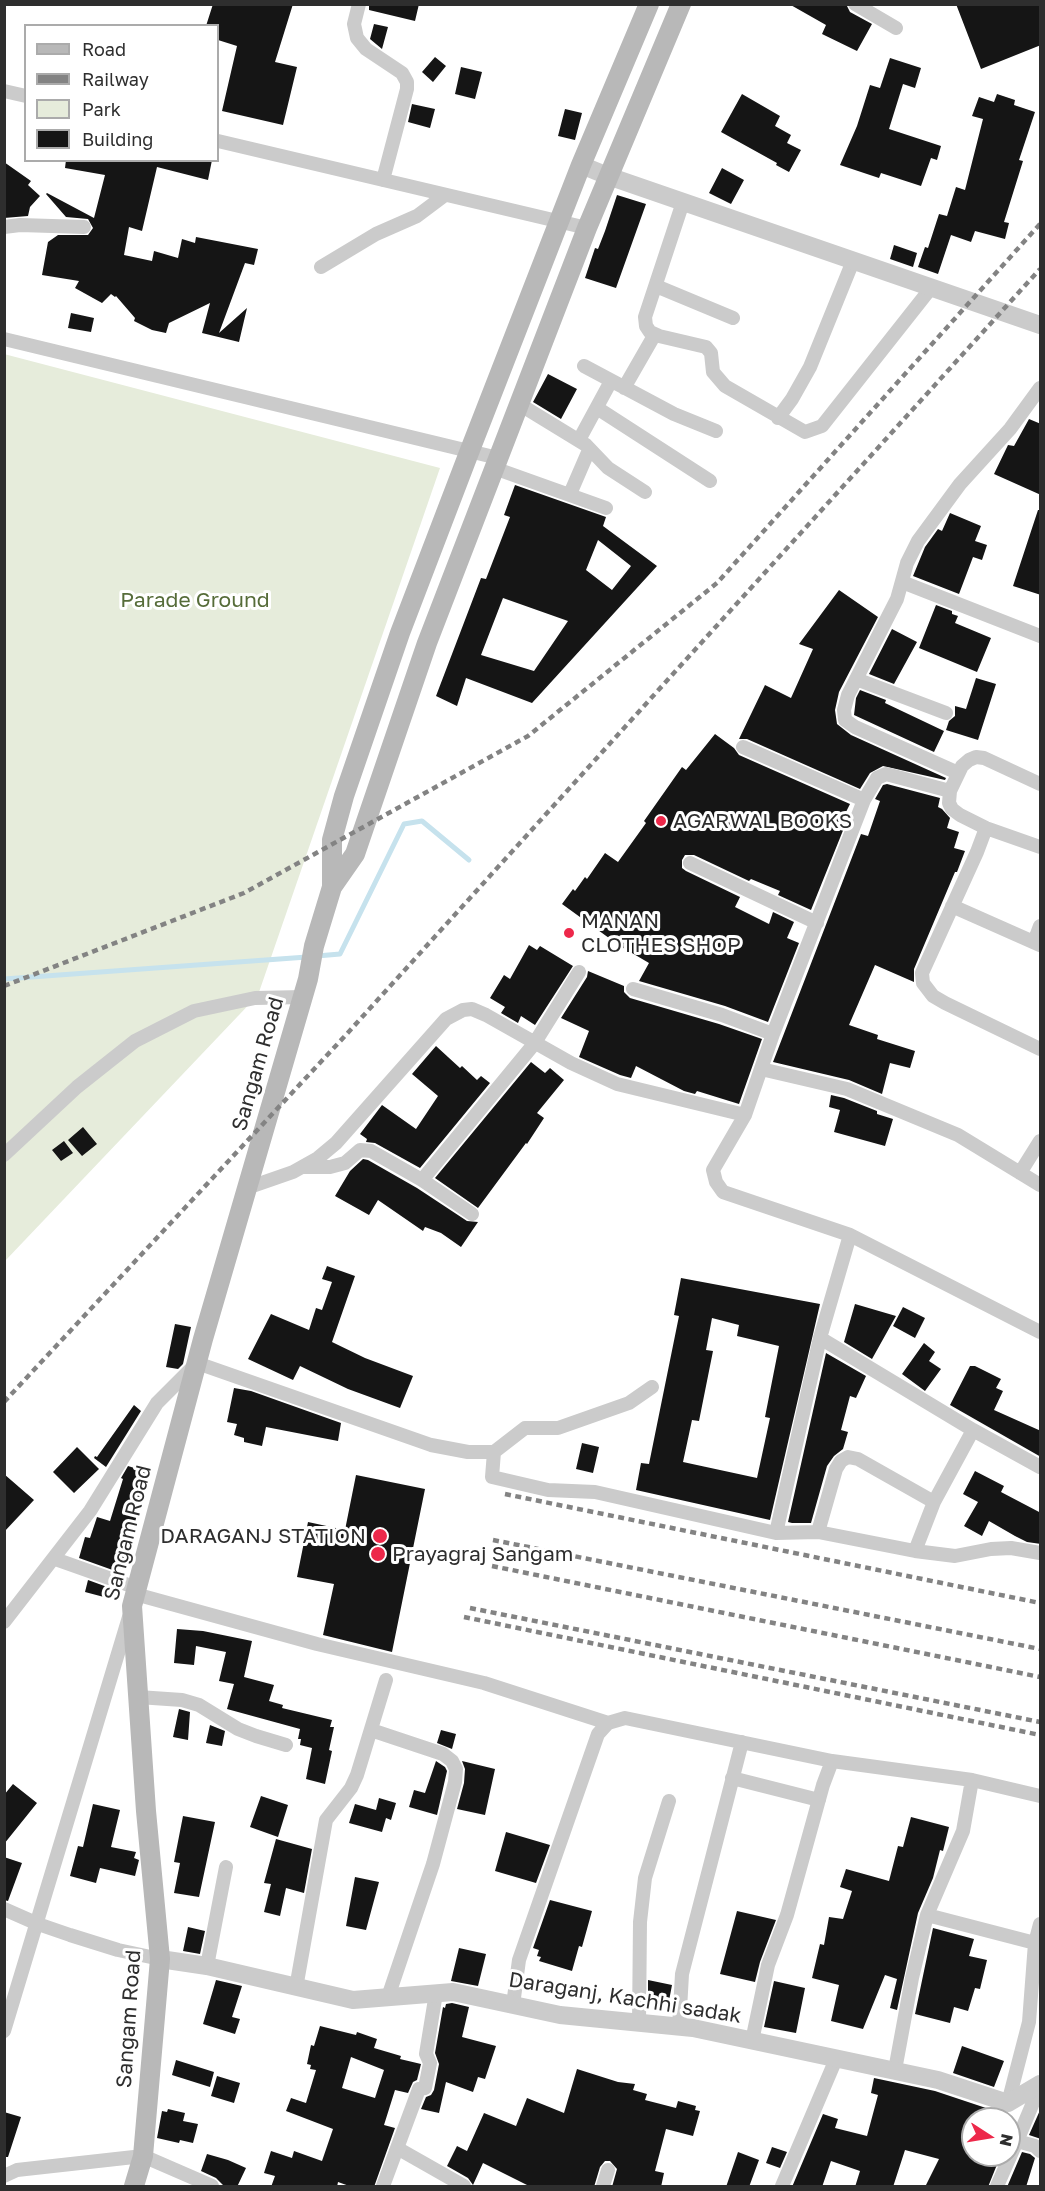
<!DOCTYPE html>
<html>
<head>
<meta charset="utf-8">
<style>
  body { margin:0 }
  #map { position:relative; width:1045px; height:2191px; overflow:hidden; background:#fff; font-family:"Golos Text",sans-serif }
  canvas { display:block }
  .frame { position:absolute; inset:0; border:6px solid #2e2e2e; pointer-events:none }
  .legend { position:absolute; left:24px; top:24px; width:195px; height:138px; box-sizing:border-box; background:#fff; border:2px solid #ababab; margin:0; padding:8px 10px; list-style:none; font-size:18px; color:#2e2e2e }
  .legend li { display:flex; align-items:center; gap:12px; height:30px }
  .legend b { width:30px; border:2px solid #ababab }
  .north { position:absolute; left:961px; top:2107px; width:60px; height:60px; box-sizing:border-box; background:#fff; border:2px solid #ababab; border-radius:50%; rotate:102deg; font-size:16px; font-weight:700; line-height:24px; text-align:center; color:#2e2e2e }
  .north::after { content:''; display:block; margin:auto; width:21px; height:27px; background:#ed284a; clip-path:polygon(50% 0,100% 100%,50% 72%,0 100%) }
</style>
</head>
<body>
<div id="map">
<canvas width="1045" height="2191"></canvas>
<div class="frame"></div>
<ul class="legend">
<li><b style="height:8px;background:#b8b8b8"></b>Road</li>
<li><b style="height:8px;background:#838383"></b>Railway</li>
<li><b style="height:16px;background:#e6ecdb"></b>Park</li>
<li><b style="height:16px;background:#151515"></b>Building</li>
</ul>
<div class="north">N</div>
</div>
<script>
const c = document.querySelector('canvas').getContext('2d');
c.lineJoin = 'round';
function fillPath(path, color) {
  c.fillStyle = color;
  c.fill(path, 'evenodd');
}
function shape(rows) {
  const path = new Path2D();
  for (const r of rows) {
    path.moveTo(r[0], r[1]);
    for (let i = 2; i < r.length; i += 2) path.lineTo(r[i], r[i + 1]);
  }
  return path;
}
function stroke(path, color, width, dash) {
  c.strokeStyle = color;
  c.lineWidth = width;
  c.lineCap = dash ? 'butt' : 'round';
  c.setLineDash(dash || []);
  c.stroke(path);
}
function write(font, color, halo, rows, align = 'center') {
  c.font = font + ' "Golos Text",sans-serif';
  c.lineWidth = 6;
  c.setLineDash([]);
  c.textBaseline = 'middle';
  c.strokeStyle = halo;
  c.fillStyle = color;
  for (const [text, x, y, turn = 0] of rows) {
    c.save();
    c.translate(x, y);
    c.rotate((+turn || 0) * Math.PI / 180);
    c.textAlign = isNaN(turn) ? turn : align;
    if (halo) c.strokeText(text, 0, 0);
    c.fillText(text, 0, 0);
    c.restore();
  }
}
fillPath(shape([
  [4,354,440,468,258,995,5,1261]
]), '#e6ecdb');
stroke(shape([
  [317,956,340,954,404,824,422,821,469,860],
  [4,979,307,957]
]), '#c6e2ed', 5);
fillPath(shape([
  [213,4,293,4,275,62,297,67,283,125,222,111,237,46,218,40,218,26,206,26],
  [369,4,419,4,415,21,369,10],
  [789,4,846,4,850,12,872,24,857,51,822,34,826,25],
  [956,4,1041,4,1041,45,981,69],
  [374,24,388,27,382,49,370,39],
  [435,57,446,66,433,82,422,72],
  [890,58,921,68,915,88,903,84,889,129,941,146,937,160,931,158,921,186,881,173,879,178,840,165,857,126,870,85,880,88],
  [461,67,482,72,475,99,455,94],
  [742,94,780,116,775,126,791,135,787,143,801,150,789,172,776,165,777,163,721,132],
  [997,94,1015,100,1014,105,1035,112,1019,160,1023,161,1004,222,1009,223,1005,239,975,231,971,242,951,235,938,274,918,267,925,247,928,248,939,214,947,216,956,187,965,190,983,119,972,116,979,97,994,102],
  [412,104,435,109,430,128,408,122],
  [565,109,582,113,575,140,558,136],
  [66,160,212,160,208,180,157,167,142,231,129,227,124,255,152,261,154,251,178,258,182,239,195,243,196,237,258,249,254,265,245,263,219,333,247,308,239,342,202,333,210,303,169,323,166,333,152,330,134,321,135,318,116,296,115,297,111,294,102,303,75,288,79,281,42,275,48,242,58,235,88,235,93,228,88,219,66,217,46,194,47,193,94,218,105,175,65,168],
  [4,162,31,181,28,185,40,196,30,207,28,216,4,218],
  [722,168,744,180,731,204,709,193],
  [617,195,646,204,616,288,585,278,595,248,598,249,605,231],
  [894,245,917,253,913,267,890,259],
  [71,313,94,318,91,332,68,328],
  [548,374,577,389,561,419,533,402],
  [1029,419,1041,424,1041,495,994,474,1008,445,1014,446],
  [515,485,606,517,603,526,657,566,532,703,466,678,457,706,436,696,481,578,486,579,510,517,504,515],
  [598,540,631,566,612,590,586,570],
  [503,598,568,621,534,671,481,655],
  [1038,510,1041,510,1041,595,1013,586],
  [950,513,981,526,975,541,987,545,982,560,973,557,959,594,913,576,925,547,938,529,942,531],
  [839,590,878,617,839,692,835,710,837,724,851,735,946,778,945,780,883,766,870,773,860,789,747,739,739,739,765,685,791,698,813,649,799,644],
  [936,605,952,611,952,614,958,616,955,623,991,638,977,672,919,648],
  [892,629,917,642,894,684,869,674],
  [976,678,996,684,978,740,946,730,949,721,955,716,955,706,966,709],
  [860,690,886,700,885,703,944,731,934,752,854,715,856,698],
  [715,734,734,748,739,755,850,804,839,826,844,828,811,910,778,895,780,891,751,879,749,881,694,855,685,855,682,860,682,868,686,871,740,897,735,907,769,924,773,912,794,922,787,938,799,943,768,1022,725,1006,639,981,649,963,620,946,562,904,573,889,575,891,585,877,587,879,605,853,618,862,646,823,644,821,682,767,686,770],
  [887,784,940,798,938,807,942,809,950,818,947,828,959,832,954,848,965,851,957,872,955,872,914,969,914,982,875,965,849,1025,878,1035,877,1039,915,1051,910,1068,890,1063,882,1094,849,1080,773,1062,861,834,868,836,880,801,875,799,883,785],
  [529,945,537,950,540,946,573,966,535,1025,521,1016,518,1023,501,1013,505,1007,490,998,504,975,510,979],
  [588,971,624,986,624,992,630,998,719,1024,762,1039,739,1104,697,1091,695,1094,684,1091,636,1066,631,1078,620,1075,579,1057,589,1031,561,1018,587,977],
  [436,1046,460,1068,462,1066,477,1080,481,1076,490,1083,420,1168,375,1143,366,1142,367,1139,360,1134,382,1105,416,1129,438,1096,412,1074],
  [531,1062,545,1073,550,1068,564,1080,537,1113,544,1118,527,1144,526,1143,478,1208,435,1178],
  [831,1095,844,1098,877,1111,877,1114,893,1119,885,1146,834,1132,840,1110,829,1107],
  [83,1127,97,1144,82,1156,68,1140],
  [64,1141,73,1153,61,1161,52,1150],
  [363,1159,368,1160,417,1188,467,1221,478,1222,461,1247,441,1233,425,1227,423,1231,378,1200,369,1215,335,1196,350,1171],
  [327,1266,355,1276,332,1342,365,1358,413,1376,400,1408,348,1389,300,1366,293,1380,248,1359,271,1314,309,1330,316,1308,322,1310,332,1282,322,1279],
  [681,1278,820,1304,770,1520,636,1490,641,1463,649,1464,679,1316,674,1315],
  [712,1318,739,1325,737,1336,779,1346,765,1417,770,1418,757,1478,683,1462,692,1420,699,1421,713,1351,706,1350],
  [855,1304,896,1316,872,1359,844,1342],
  [903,1307,925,1318,915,1338,893,1326],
  [175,1324,191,1327,183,1364,178,1369,166,1367],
  [924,1343,935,1352,929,1361,941,1369,925,1391,902,1374],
  [826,1353,866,1376,856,1398,850,1396,841,1430,848,1432,843,1449,834,1456,827,1466,811,1523,792,1523,788,1522],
  [970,1366,975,1366,1001,1379,996,1388,1003,1391,994,1410,1041,1431,1041,1457,950,1405],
  [234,1388,251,1391,341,1423,338,1441,266,1427,262,1446,244,1442,244,1438,234,1435,237,1424,227,1422],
  [134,1405,141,1411,106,1467,94,1458,95,1456,97,1457],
  [582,1443,599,1447,593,1473,576,1469],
  [77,1447,99,1469,74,1493,53,1472],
  [128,1466,150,1473,141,1507,139,1506,129,1547,121,1573,79,1558,85,1537,90,1538,97,1517,110,1521,123,1479,121,1478],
  [975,1471,1004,1486,1001,1492,1041,1513,1041,1544,1027,1542,1015,1536,989,1521,982,1536,964,1526,978,1502,963,1494],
  [4,1474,34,1500,4,1532],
  [356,1475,425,1489,392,1652,323,1635,334,1584,297,1577,308,1522,345,1530],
  [88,1580,121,1592,119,1601,85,1592],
  [177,1629,203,1631,252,1641,244,1677,274,1685,269,1701,283,1705,282,1708,332,1720,330,1727,334,1727,329,1750,332,1751,325,1784,306,1779,312,1748,300,1745,301,1739,298,1739,300,1729,227,1709,234,1684,219,1681,226,1652,196,1646,194,1665,174,1663],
  [179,1709,190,1712,188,1740,173,1737],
  [210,1725,225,1731,222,1746,206,1743],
  [441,1730,456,1734,452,1749,437,1743],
  [436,1761,445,1767,447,1771,437,1815,409,1807,414,1790,425,1793],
  [462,1761,495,1769,485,1815,457,1809,464,1783,465,1769],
  [13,1784,37,1803,4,1844,4,1795],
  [261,1796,288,1805,278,1837,250,1827],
  [379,1798,396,1803,391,1820,386,1818,382,1832,349,1823,355,1804,376,1810],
  [93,1804,120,1810,111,1847,136,1852,134,1858,139,1860,135,1876,100,1868,96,1883,70,1876,78,1846,83,1847],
  [183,1816,215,1822,199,1897,174,1893,180,1863,174,1862],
  [911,1817,949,1827,943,1851,940,1850,933,1878,918,1913,897,2010,890,2008,897,1979,885,1975,863,2029,831,2021,839,1985,812,1978,820,1944,824,1945,829,1917,843,1919,852,1891,840,1887,846,1869,889,1881,898,1846,903,1847],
  [506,1832,550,1845,536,1883,495,1871],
  [276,1839,312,1849,304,1893,286,1888,280,1916,264,1912,271,1884,264,1883],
  [4,1857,22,1863,8,1901,4,1900],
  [355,1877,379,1882,366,1930,346,1926],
  [550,1900,592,1911,582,1947,579,1946,572,1971,539,1961,541,1957,537,1956,539,1950,533,1948],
  [737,1911,776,1920,760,1962,755,1982,720,1974],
  [188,1927,205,1931,200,1954,183,1951],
  [933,1928,974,1939,969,1956,987,1960,980,1989,975,1988,968,2011,954,2007,950,2023,915,2014],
  [459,1948,486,1954,478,1986,451,1981],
  [216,1980,242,1986,232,2017,240,2019,235,2034,203,2024],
  [648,1980,672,1985,668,2006,648,2002],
  [774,1981,805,1988,796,2033,764,2027],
  [452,2003,469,2007,462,2037,496,2046,485,2079,478,2077,473,2092,446,2082,439,2113,421,2109,426,2097,431,2095,434,2090,439,2064,435,2053,443,2007,445,2008,446,2004],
  [320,2026,356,2035,357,2032,377,2039,374,2048,401,2056,400,2059,421,2064,417,2080,413,2082,408,2093,395,2090,384,2125,395,2128,374,2187,352,2187,338,2182,337,2187,271,2187,275,2176,264,2173,271,2151,292,2158,294,2151,322,2161,333,2129,286,2111,291,2098,306,2103,316,2070,310,2069,311,2065,307,2064,311,2045,314,2046],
  [351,2057,384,2070,375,2098,342,2088],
  [962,2046,1004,2061,994,2087,953,2073],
  [176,2060,214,2072,210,2087,172,2075],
  [577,2069,618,2082,635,2084,633,2090,647,2094,645,2100,676,2108,678,2101,696,2106,695,2110,700,2111,693,2136,666,2129,655,2171,664,2173,661,2187,612,2187,617,2169,610,2161,605,2161,600,2167,594,2187,531,2187,483,2163,473,2185,468,2178,447,2166,457,2146,467,2151,484,2113,516,2126,527,2098,564,2113],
  [217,2076,240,2083,234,2103,211,2096],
  [874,2078,935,2091,986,2108,982,2119,973,2119,973,2145,970,2153,998,2162,988,2187,925,2187,939,2159,905,2150,893,2187,855,2187,860,2171,831,2161,822,2187,792,2187,823,2114,838,2119,835,2128,867,2136,878,2095,871,2093],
  [1041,2108,1041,2139,1029,2135],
  [168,2109,185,2113,183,2121,198,2124,193,2143,180,2140,179,2143,157,2138,162,2111,167,2112],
  [4,2112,21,2117,8,2157,4,2157],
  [772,2147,787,2152,780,2168,766,2163],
  [738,2152,759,2160,749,2187,726,2187],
  [1022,2152,1030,2154,1035,2158,1026,2187,1007,2187],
  [207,2154,228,2160,246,2168,237,2187,225,2187,216,2178,201,2171]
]), '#151515');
stroke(shape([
  [359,4,354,24,357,38,366,49,402,73,407,82,407,89,383,180],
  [855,4,896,28],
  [4,91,26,96],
  [218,141,587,228],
  [683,202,645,317,646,326,650,332,659,336,706,347,711,353,713,372,725,386,805,432,822,426,931,288],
  [4,227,20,225,84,227],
  [321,267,376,234,417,216,445,195],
  [656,286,733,318],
  [4,339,498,458],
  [584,366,674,414,716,431],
  [624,388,655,334],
  [519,404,586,445,608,468,645,492],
  [597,408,710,481],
  [778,418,792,399,810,367,853,261],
  [579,440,611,381],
  [494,468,606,508],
  [570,494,589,450],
  [902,582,1040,636],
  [856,679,946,713],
  [743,747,864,800],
  [958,773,855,727,845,720,844,710,848,695,897,599,907,563,918,541,960,484,1010,429,1040,388],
  [950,791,949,803,952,809,960,815,986,828,1040,847],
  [986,828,977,852,922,973,923,983,933,996,945,1003,1040,1049],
  [690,863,817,923],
  [952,906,1040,945],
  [1034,942,1040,926],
  [633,989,722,1015,773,1034],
  [761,1069,847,1089,958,1135,1040,1185],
  [745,1115,773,1034,864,800,877,778,886,774,950,791,962,766,969,760,976,757,984,758,1040,784],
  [4,1155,77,1087,135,1041,194,1011,255,998,303,997],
  [302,1167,330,1167,345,1163,360,1150,371,1151,422,1180,472,1214],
  [1020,1173,1040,1141],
  [422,1180,534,1044,579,972],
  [247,1188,293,1172,318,1158,336,1143,446,1019,463,1010,472,1009,486,1015,571,1063,617,1084,745,1115,713,1170,716,1182,723,1192,850,1235,1040,1332],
  [820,1338,973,1430,1040,1467],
  [494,1452,492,1477,548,1490,595,1492,776,1533,818,1532,915,1551,955,1556,991,1549,1011,1548,1040,1553],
  [818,1532,836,1469,841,1461,848,1457,858,1459,934,1502],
  [776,1533,820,1338,850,1235],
  [915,1551,934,1502,973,1430],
  [55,1559,137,1588],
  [135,1594,317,1644,484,1683,608,1723],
  [4,1622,90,1511,157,1403,197,1363,431,1445,468,1452,494,1452,525,1428,558,1428,629,1403,652,1387],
  [138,1697,182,1700,199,1705,238,1729,256,1736,286,1745],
  [371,1730,443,1754,452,1761,456,1769,455,1782,433,1864,388,1997],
  [732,1778,819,1800],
  [4,1909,38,1924,70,1935,118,1950,160,1959],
  [927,1915,1035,1943],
  [207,1966,226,1867],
  [296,1988,326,1820,351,1788,357,1775,386,1680],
  [513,2005,519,1960,598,1734,608,1723,625,1718,832,1761,972,1780,1040,1796],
  [639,2023,640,1922,645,1878,669,1801],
  [679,2027,682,1974,742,1742],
  [4,2031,129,1617],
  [752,2041,768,1965,787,1915,823,1785,832,1761],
  [895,2070,912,1978,927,1915,963,1831,972,1780],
  [1040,2086,1017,2141,1035,2146,1040,2151],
  [1008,2103,1029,2022,1035,1943,1040,1924],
  [397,2148,464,2186],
  [4,2176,17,2170,143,2156,212,2186],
  [383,2186,419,2089,425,2088,430,2063,426,2054,436,1993],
  [603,2186,608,2170],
  [782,2186,836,2059],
  [997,2186,1017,2141]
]), '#cbcbcb', 14);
stroke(shape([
  [581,165,608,176,1040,325],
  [160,1959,207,1966,353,2000,453,1992,560,2015,693,2028,938,2080,1008,2103,1040,2084]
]), '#cbcbcb', 18);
stroke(shape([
  [332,887,355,854,427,643,587,228,681,4],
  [134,2186,143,2156,160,1959,146,1811,132,1606,203,1339,308,979,314,946,332,887,332,840,344,796,400,633,470,450,581,165,649,4]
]), '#b8b8b8', 20);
stroke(shape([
  [4,986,244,893,528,736,717,583,1040,224],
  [4,1402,344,1037,1040,269],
  [505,1494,1040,1603],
  [493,1540,1040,1649],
  [492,1566,1040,1677],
  [470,1608,1040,1722],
  [464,1617,1040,1735]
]), '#838383', 4.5, [6, 4.5]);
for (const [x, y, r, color] of [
  [661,821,6,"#ed284a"],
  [569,933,6,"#ed284a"],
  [380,1536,8,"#ed284a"],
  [378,1554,8,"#ed284a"]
]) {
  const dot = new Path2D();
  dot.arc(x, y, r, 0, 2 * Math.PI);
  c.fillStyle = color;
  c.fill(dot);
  stroke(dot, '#fff', 2);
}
write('21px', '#566c39', '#fff', [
  ["Parade Ground",195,600]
]);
write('21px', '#2e2e2e', '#fff', [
  ["AGARWAL BOOKS",673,821],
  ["MANAN",581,921],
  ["CLOTHES SHOP",581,945],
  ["DARAGANJ STATION",366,1536,"right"],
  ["Prayagraj Sangam",392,1554]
], 'left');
write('21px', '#2e2e2e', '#fff', [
  ["Sangam Road",258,1064,-74],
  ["Sangam Road",128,1533,-76],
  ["Daraganj, Kachhi sadak",625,1998,9],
  ["Sangam Road",129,2019,-86]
]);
</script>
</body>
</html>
